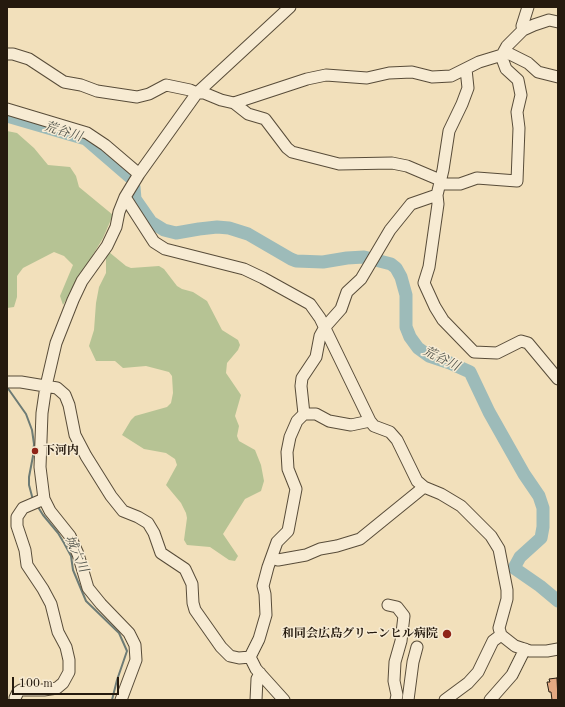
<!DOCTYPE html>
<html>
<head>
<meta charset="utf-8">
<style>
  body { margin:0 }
  #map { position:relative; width:565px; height:707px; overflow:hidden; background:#f2e0bb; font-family:"Old Standard TT",serif }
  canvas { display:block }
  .frame { position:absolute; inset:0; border:8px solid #251a0e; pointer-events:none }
  .scale { position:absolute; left:12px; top:677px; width:107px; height:18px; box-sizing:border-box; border:2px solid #251a0e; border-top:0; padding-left:5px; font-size:12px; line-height:14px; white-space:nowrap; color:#251a0e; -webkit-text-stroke:3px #f7ebd3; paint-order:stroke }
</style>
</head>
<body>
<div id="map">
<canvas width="565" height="707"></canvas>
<div class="frame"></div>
<div class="scale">100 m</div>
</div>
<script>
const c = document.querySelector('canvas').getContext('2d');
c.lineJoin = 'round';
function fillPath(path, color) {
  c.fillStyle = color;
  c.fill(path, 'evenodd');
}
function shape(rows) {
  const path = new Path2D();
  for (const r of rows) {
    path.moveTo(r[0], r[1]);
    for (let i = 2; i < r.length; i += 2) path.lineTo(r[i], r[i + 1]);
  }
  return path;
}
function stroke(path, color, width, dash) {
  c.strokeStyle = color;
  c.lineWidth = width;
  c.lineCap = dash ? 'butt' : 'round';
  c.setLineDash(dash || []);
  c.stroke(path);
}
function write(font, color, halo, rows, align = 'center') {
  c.font = font + ' "Old Standard TT","Noto Serif JP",serif';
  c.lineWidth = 3;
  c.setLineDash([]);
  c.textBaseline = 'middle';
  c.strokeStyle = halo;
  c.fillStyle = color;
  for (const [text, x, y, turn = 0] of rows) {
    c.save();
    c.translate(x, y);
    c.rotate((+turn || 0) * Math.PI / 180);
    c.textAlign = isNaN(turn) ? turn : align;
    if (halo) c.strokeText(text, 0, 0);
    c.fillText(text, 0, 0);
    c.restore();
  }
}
fillPath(shape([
  [7,131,17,133,34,148,48,165,70,167,76,176,79,187,113,215,103,238,63,305,60,296,73,265,64,256,54,252,23,268,17,276,17,297,14,307,7,308],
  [109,252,126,266,131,268,159,266,164,269,177,286,182,289,193,292,207,301,222,330,238,340,240,345,238,350,227,363,226,373,241,395,235,416,239,426,237,436,239,441,255,450,261,465,264,481,261,491,245,499,223,534,238,556,235,561,229,560,210,547,187,545,184,540,187,518,186,513,181,503,166,485,177,465,175,459,166,453,144,449,122,435,131,420,135,416,167,407,171,403,173,393,172,376,169,372,146,366,123,368,115,361,96,361,89,346,94,330,96,303,99,287,106,273,106,256]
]), '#b6c394');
stroke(shape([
  [7,387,26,414,32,430,34,444,33,456,29,477,29,485,33,500],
  [38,507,43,515,58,533,64,543,71,556,73,570,86,601,119,633,127,651,117,680,112,700]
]), '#6d7b75', 2);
stroke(shape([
  [7,116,86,139,130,177],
  [134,187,135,199,151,222,164,230,176,233,199,229,217,227,229,228,248,234,291,259,296,261,323,262,347,258,364,257,391,264,396,268,401,277,406,295,406,327,410,337,418,348,429,356,450,363,470,372,489,412,524,474,539,496,543,508,543,527,541,538,520,557,514,568,540,586,558,601]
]), '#9dbbb9', 13);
const building = shape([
  [557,678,558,700,552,700,551,692,549,692,547,682,550,682,549,679,557,678]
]);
fillPath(building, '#e3a881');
stroke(building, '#251a0e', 1);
const minor = shape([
  [523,30,522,26,528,7],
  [7,54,13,54,29,59,64,82,81,85,97,91,137,97,149,94,166,85,190,90,197,93,204,93,221,100,234,103,307,79,326,75,367,78,389,73,412,72,432,77,451,76,479,62,502,55,507,46,523,30,534,25,549,20,558,22],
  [466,69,468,88,462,104,449,131,443,170,437,195,438,204,429,267,424,283,435,307,443,320,474,352,497,353,521,341,528,343,558,379],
  [234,103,248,114,265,119,287,148,292,152,339,164,392,163,407,166,440,180],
  [7,109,87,133,105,145,139,174],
  [440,184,460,184,477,178,517,181,519,128,517,112,521,95,518,80,506,69,503,61,502,55,510,54,528,63,538,72,558,77],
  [125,197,154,242,165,249,244,269,263,278,310,304,320,318,370,421,374,426,390,432,397,440,417,481,424,487,441,494,461,506,491,536,499,549,507,590,507,599,499,628,501,635,515,646,530,651,547,651,558,649],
  [7,382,21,382,57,388,65,395,69,405,75,435,86,456,111,496,123,511,138,517,148,523,154,533,161,553,185,569,192,584,193,603,195,610,221,647,230,656,239,658,250,657],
  [304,414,316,414,329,421,351,425,370,421],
  [272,558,278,560,306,555,320,549,337,546,360,539,424,487],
  [388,605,397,607,404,616,401,641,395,662,394,681,397,695,396,700],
  [15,698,18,692,21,690,44,690,57,688,63,683,69,672,69,660,66,647,58,632,51,604,43,589,27,565,25,550,17,526,17,517,23,508,44,499],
  [121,700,136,660,135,645,129,633,101,604,88,588,78,554,70,536,50,511,44,499,40,467,42,413,46,386,56,343,73,300,82,281,107,246,116,227,119,212,125,197,139,174,197,93,290,7],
  [256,700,257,679,260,673],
  [284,700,256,669,250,657,259,639,266,615,265,594,263,586,268,567,277,542,288,531,296,489,288,469,287,452,290,437,297,421,304,414,301,386,302,378,316,357,320,336,325,327,341,309,347,292,361,279,390,230,411,204,437,195],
  [408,700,413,662,417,647],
  [445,700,468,683,478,672,493,641,501,635],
  [490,700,512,675,525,649]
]);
stroke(minor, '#584c39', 13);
stroke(minor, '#f7ebd3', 11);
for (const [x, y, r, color] of [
  [35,451,4,"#8f2418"],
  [447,634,5,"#8f2418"]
]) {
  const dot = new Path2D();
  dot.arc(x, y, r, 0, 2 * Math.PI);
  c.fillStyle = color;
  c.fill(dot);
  stroke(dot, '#f7ebd3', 1.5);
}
write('bold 12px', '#251a0e', '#f7ebd3', [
  ["下河内",43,451],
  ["和同会広島グリーンヒル病院",438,634,"right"]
], 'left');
write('italic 13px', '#4f524a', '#f7ebd3', [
  ["荒谷川",63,132,17],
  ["荒谷川",441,359,26],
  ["城六川",76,554,66]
]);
</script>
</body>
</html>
